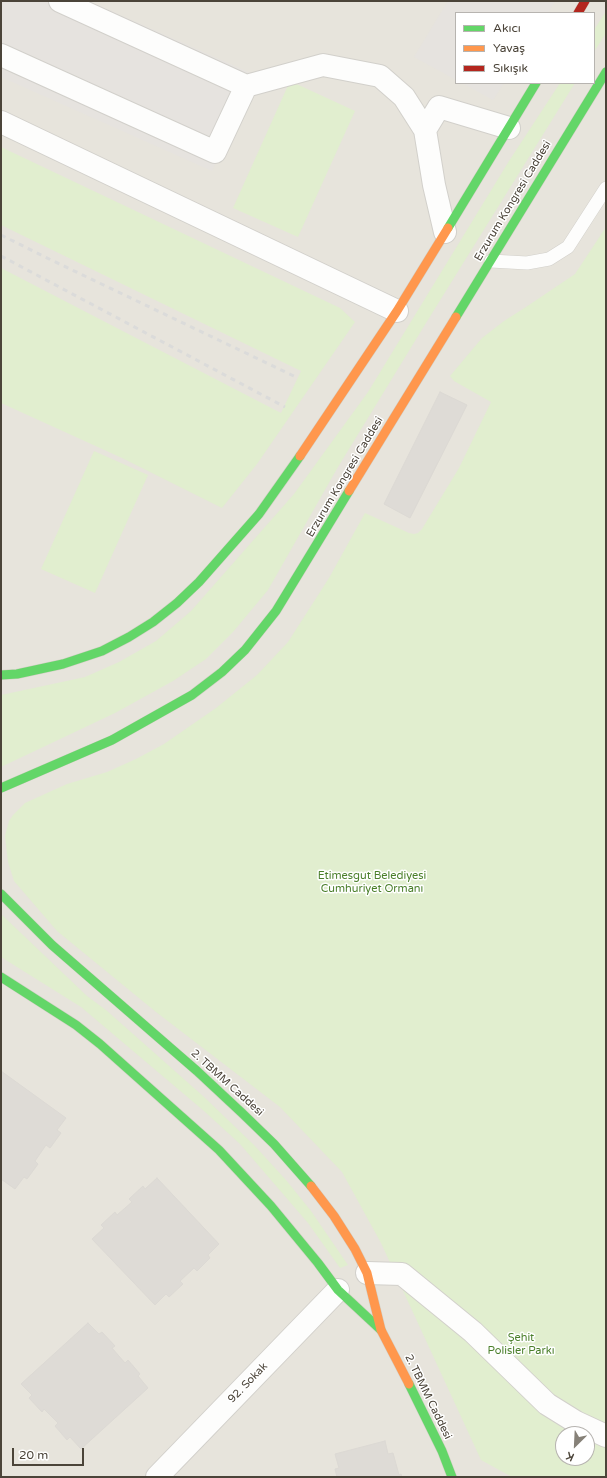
<!DOCTYPE html>
<html>
<head>
<meta charset="utf-8">
<style>
  body { margin:0 }
  #map { position:relative; width:607px; height:1478px; overflow:hidden; background:#f4f2ee; font-family:"Varela Round",sans-serif }
  canvas { display:block }
  .frame { position:absolute; inset:0; border:2px solid #4b4439; pointer-events:none }
  .legend { position:absolute; left:455px; top:12px; width:140px; height:72px; box-sizing:border-box; background:#fff; border:1px solid #b7b4b0; margin:0; padding:5px 7px; list-style:none; font-size:12px; color:#4b4439 }
  .legend li { display:flex; align-items:center; gap:8px; height:20px }
  .legend b { width:20px; border:1px solid #b7b4b0 }
  .north { position:absolute; left:555px; top:1426px; width:40px; height:40px; box-sizing:border-box; background:#fff; border:1px solid #b7b4b0; border-radius:50%; rotate:204deg; font-size:11px; font-weight:700; line-height:16px; text-align:center; color:#4b4439 }
  .north::after { content:''; display:block; margin:auto; width:14px; height:18px; background:#868178; clip-path:polygon(50% 0,100% 100%,50% 72%,0 100%) }
  .scale { position:absolute; left:12px; top:1448px; width:72px; height:18px; box-sizing:border-box; border:2px solid #4b4439; border-top:0; padding-left:5px; font-size:12px; line-height:14px; white-space:nowrap; color:#4b4439; -webkit-text-stroke:3px #fff; paint-order:stroke }
</style>
</head>
<body>
<div id="map">
<canvas width="607" height="1478"></canvas>
<div class="frame"></div>
<ul class="legend">
<li><b style="height:5px;background:#63d668"></b>Akıcı</li>
<li><b style="height:5px;background:#ff974d"></b>Yavaş</li>
<li><b style="height:5px;background:#b3261e"></b>Sıkışık</li>
</ul>
<div class="north">K</div>
<div class="scale">20 m</div>
</div>
<script>
const c = document.querySelector('canvas').getContext('2d');
c.lineJoin = 'round';
function fillPath(path, color) {
  c.fillStyle = color;
  c.fill(path, 'evenodd');
}
function shape(rows) {
  const path = new Path2D();
  for (const r of rows) {
    path.moveTo(r[0], r[1]);
    for (let i = 2; i < r.length; i += 2) path.lineTo(r[i], r[i + 1]);
  }
  return path;
}
function stroke(path, color, width, dash) {
  c.strokeStyle = color;
  c.lineWidth = width;
  c.lineCap = dash ? 'butt' : 'round';
  c.setLineDash(dash || []);
  c.stroke(path);
}
function write(font, color, halo, rows, align = 'center') {
  c.font = font + ' "Varela Round",sans-serif';
  c.lineWidth = 3;
  c.setLineDash([]);
  c.textBaseline = 'middle';
  c.strokeStyle = halo;
  c.fillStyle = color;
  for (const [text, x, y, turn = 0] of rows) {
    c.save();
    c.translate(x, y);
    c.rotate((+turn || 0) * Math.PI / 180);
    c.textAlign = isNaN(turn) ? turn : align;
    if (halo) c.strokeText(text, 0, 0);
    c.fillText(text, 0, 0);
    c.restore();
  }
}
fillPath(shape([
  [1,1,606,1,606,1477,1,1477],
  [456,13,594,13,594,83,456,83],
  [563,1434,587,1434,587,1458,563,1458]
]), '#e7e4dc');
fillPath(shape([
  [606,11,606,33,594,52,594,30],
  [290,81,355,111,298,237,233,208],
  [560,83,575,83,426,323,338,467,268,590,233,632,206,659,173,681,115,713,1,767,1,695,85,677,119,662,156,641,191,611,294,494,368,392,509,161],
  [1,147,340,308,355,322,257,464,222,508,122,458,1,403,1,268,281,413,301,371,1,225],
  [606,227,606,1477,512,1477,481,1460,381,1243,342,1172,280,1107,156,1012,57,931,14,881,8,862,5,836,9,821,13,815,25,803,67,784,107,772,136,759,164,744,216,708,257,675,288,642,329,578,365,513,409,533,414,534,418,533,422,529,459,468,491,402,454,381,450,376,482,338,504,321,526,307,575,274],
  [563,1434,587,1434,587,1458,563,1458],
  [94,451,148,475,95,593,41,569],
  [1,914,87,996,106,1010,203,1096,254,1145,286,1180,311,1211,348,1265,340,1268,308,1223,240,1144,204,1111,81,1007,1,957]
]), '#e1eecf');
fillPath(shape([
  [1,1,89,1,255,75,212,171,1,77],
  [448,1,555,1,548,13,456,13,456,80,414,57],
  [462,83,504,83,493,100]
]), '#e6e3df');
const building = shape([
  [440,392,467,405,410,518,384,504,440,392],
  [1,1071,66,1118,57,1130,61,1133,50,1148,46,1145,35,1161,38,1164,27,1179,24,1177,15,1189,1,1179,1,1071],
  [157,1178,219,1244,208,1255,210,1258,197,1271,194,1268,180,1281,183,1284,169,1297,166,1294,155,1305,92,1239,104,1228,101,1225,115,1212,117,1215,132,1202,129,1199,143,1186,145,1189,157,1178],
  [88,1323,99,1334,102,1332,115,1346,112,1348,125,1363,128,1360,140,1374,138,1376,148,1388,81,1449,70,1437,67,1440,55,1426,58,1423,44,1409,42,1412,29,1398,32,1395,21,1384,88,1323],
  [385,1441,388,1454,393,1453,399,1475,401,1474,402,1477,337,1477,335,1469,339,1468,335,1454,385,1441]
]);
fillPath(building, '#dedbd6');
stroke(building, '#dcd9d4', 1);
const lane = shape([
  [491,261,527,263,549,259,568,247,606,188]
]);
const street = shape([
  [60,1,246,86,323,65,380,76,404,97,425,130,434,185,445,232],
  [1,55,215,152,246,86],
  [1,122,397,311],
  [425,130,439,107,509,128],
  [367,1273,402,1274,473,1332,547,1404,576,1422,606,1436],
  [157,1477,338,1290]
]);
const fast = shape([
  [448,228,536,83],
  [456,317,606,72],
  [1,675,17,674,63,664,102,651,129,637,153,622,177,603,199,582,259,514,300,456],
  [1,788,112,740,192,695,222,672,245,650,276,611,349,491],
  [1,894,52,945,197,1071,242,1113,274,1144,311,1186],
  [1,977,76,1025,100,1044,219,1150,271,1206,318,1263,338,1290,381,1330],
  [409,1384,442,1451,452,1477]
]);
const slow = shape([
  [300,456,397,311,448,228],
  [349,491,456,317],
  [311,1186,334,1216,355,1249,367,1273,381,1330,409,1384]
]);
const jam = shape([
  [578,13,585,1]
]);
stroke(lane, '#d2d0cb', 14);
stroke(street, '#d2d0cb', 24);
stroke(fast, '#d3cfc5', 10);
stroke(slow, '#d3cfc5', 10);
stroke(jam, '#d3cfc5', 10);
stroke(lane, '#fdfdfc', 13);
stroke(street, '#fdfdfc', 22);
stroke(fast, '#63d668', 9);
stroke(slow, '#ff974d', 9);
stroke(jam, '#b3261e', 9);
stroke(shape([
  [1,235,45,257,298,378],
  [1,256,285,407]
]), '#dbdbda', 3, [5, 5]);
write('11px', '#4b4439', '#fff', [
  ["Erzurum Kongresi Caddesi",513,201,-59],
  ["Erzurum Kongresi Caddesi",345,477,-59],
  ["2. TBMM Caddesi",227,1083,42],
  ["92. Sokak",248,1383,-46],
  ["2. TBMM Caddesi",428,1397,64]
]);
write('11px', '#4a7f2a', '#fff', [
  ["Etimesgut Belediyesi",372,876],
  ["Cumhuriyet Ormanı",372,889],
  ["Şehit",521,1338],
  ["Polisler Parkı",521,1351]
]);
</script>
</body>
</html>
